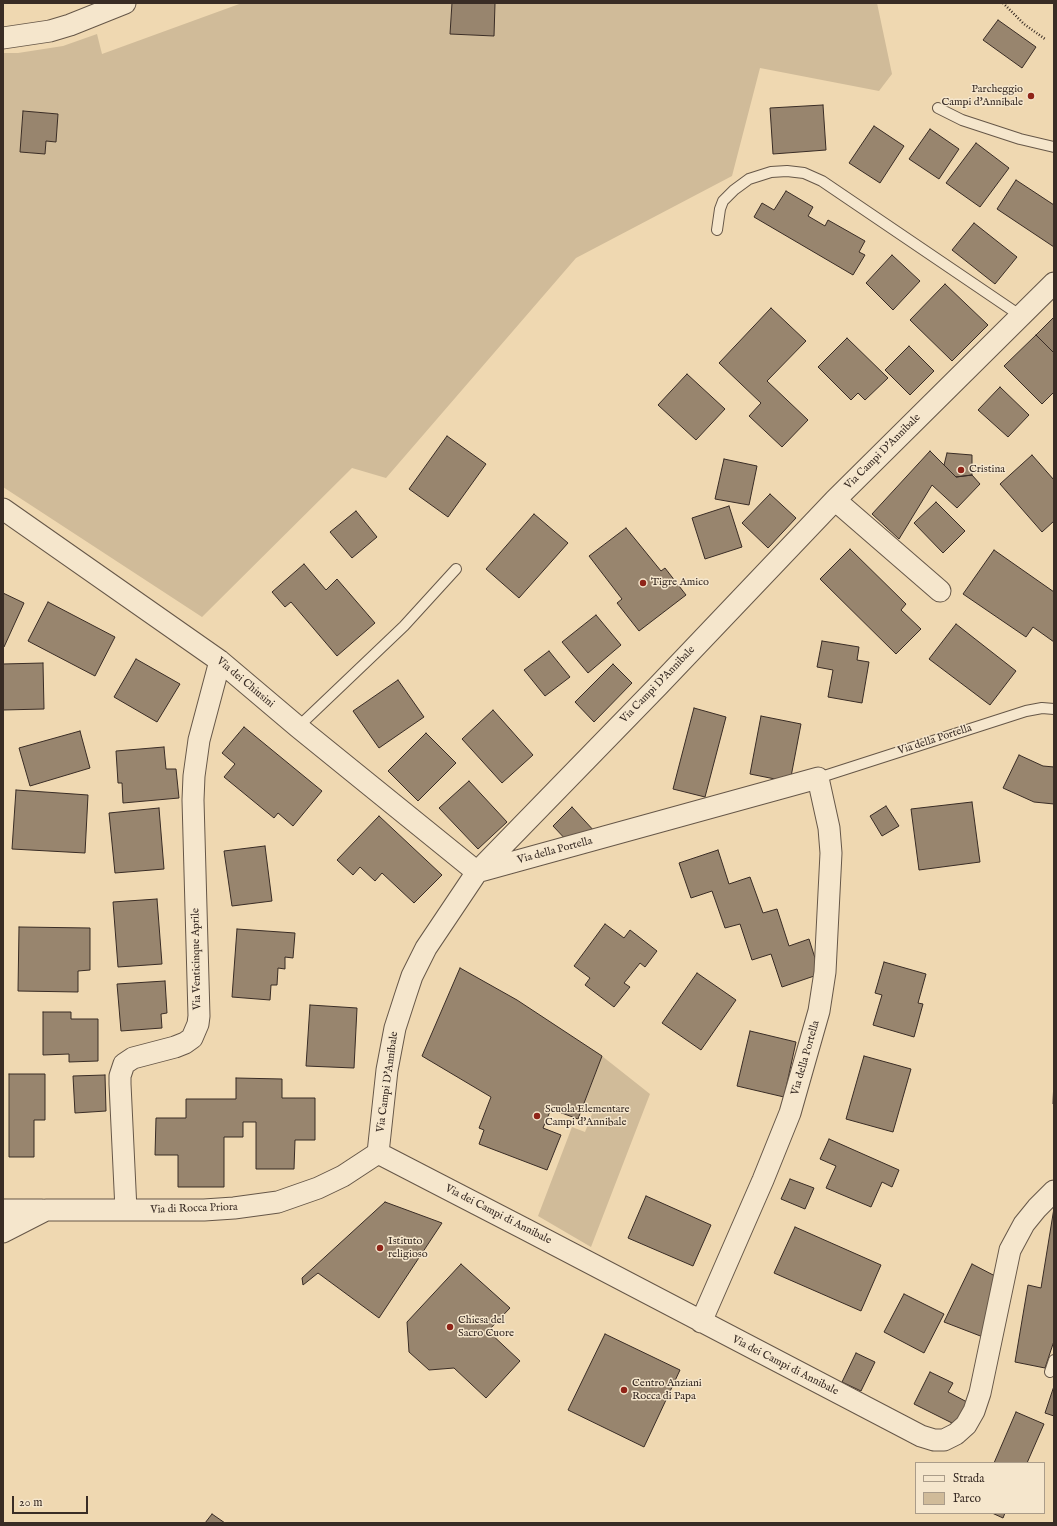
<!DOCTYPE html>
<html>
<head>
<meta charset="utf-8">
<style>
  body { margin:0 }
  #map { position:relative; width:1057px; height:1526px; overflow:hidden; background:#efd8b1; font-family:"IM FELL English",serif }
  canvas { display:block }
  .frame { position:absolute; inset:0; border:4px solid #392c25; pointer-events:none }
  .legend { position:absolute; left:915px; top:1462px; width:130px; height:52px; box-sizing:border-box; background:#f5e6cc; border:1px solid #aa9c89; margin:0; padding:5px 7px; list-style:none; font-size:12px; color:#392c25 }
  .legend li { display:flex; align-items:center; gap:8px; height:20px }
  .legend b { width:20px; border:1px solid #aa9c89 }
  .scale { position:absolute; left:12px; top:1496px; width:76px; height:18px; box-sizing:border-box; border:2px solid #392c25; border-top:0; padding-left:5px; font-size:12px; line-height:14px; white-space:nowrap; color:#392c25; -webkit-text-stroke:3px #f5e6cc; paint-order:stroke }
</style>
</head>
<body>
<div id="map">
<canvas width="1057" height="1526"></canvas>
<div class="frame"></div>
<ul class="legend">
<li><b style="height:5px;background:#f5e6cc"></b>Strada</li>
<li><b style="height:11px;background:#d0bb99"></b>Parco</li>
</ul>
<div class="scale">20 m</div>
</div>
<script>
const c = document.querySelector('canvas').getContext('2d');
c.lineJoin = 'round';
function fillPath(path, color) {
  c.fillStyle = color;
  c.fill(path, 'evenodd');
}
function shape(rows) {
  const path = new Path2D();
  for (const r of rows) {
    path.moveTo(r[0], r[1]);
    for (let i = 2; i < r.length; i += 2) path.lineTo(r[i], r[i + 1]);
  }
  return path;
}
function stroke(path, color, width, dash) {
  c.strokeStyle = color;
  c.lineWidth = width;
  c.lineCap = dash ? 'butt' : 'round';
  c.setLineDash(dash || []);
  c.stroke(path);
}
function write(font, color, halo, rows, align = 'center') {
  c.font = font + ' "IM FELL English",serif';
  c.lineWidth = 3;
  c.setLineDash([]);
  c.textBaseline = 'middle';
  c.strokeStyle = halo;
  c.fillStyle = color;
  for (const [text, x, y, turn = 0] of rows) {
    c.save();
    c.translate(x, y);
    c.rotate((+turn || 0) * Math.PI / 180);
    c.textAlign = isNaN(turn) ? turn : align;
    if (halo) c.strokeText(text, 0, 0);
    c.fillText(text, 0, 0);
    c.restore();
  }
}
fillPath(shape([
  [242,3,452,3,451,34,493,36,495,3,877,3,892,74,879,91,760,68,732,176,576,258,386,478,352,468,202,617,3,487,3,53,18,53,63,46,97,34,102,54],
  [23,111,58,114,56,142,46,141,45,154,20,152],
  [602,1056,650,1094,591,1247,538,1216,572,1127,585,1132,592,1114,582,1110]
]), '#d0bb99');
const building = shape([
  [452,3,495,3,494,36,450,34,452,3],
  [998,20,1036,47,1022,68,983,40,998,20],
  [823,105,826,150,773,154,770,108,823,105],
  [23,111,58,114,56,142,46,141,45,154,20,152,23,111],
  [874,126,904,146,880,183,849,163,874,126],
  [930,129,959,149,939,179,909,159,930,129],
  [976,143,1009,168,980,207,946,183,976,143],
  [1016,180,1054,205,1054,247,997,209,1016,180],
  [786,191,813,207,808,216,825,226,828,220,865,241,859,252,865,255,853,275,754,217,762,203,774,210,786,191],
  [974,223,1017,257,995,284,952,250,974,223],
  [892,255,920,281,893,310,866,283,892,255],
  [945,284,988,325,952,361,910,320,945,284],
  [771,308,806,341,767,381,808,420,782,447,749,416,761,403,719,363,771,308],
  [1054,317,1054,353,1036,335,1054,317],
  [1036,335,1054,353,1054,392,1042,404,1004,366,1036,335],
  [847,338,888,378,865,400,858,393,851,400,818,367,847,338],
  [909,346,934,371,910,395,885,370,909,346],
  [687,374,725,409,696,440,658,405,687,374],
  [1000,387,1029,415,1008,437,978,410,1000,387],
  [447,436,486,464,448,517,409,489,447,436],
  [930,451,956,477,972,475,980,484,957,508,932,485,899,539,872,514,930,451],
  [947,453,972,455,972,475,956,477,944,465,947,453],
  [1032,455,1054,480,1054,521,1042,532,1000,484,1032,455],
  [724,459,757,466,749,505,715,499,724,459],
  [770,494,796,518,768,548,742,523,770,494],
  [936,502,965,531,943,553,914,523,936,502],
  [729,506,742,547,705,559,692,518,729,506],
  [356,511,377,537,352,558,330,532,356,511],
  [534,514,568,543,519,598,486,569,534,514],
  [626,528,661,571,665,568,686,595,639,631,617,603,622,599,589,556,626,528],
  [850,549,906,604,901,610,921,629,896,654,820,579,850,549],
  [994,550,1054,592,1054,642,1033,627,1026,637,963,594,994,550],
  [304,564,326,590,337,579,375,623,337,656,291,602,285,607,272,592,304,564],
  [3,593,24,603,4,647,3,647,3,593],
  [48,602,115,637,95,676,28,641,48,602],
  [596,615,621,645,588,673,562,642,596,615],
  [956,624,1016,671,990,705,929,659,956,624],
  [822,641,859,647,857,660,869,662,862,703,828,697,833,670,817,667,822,641],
  [549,651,570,677,545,696,524,670,549,651],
  [136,659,180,684,157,722,114,697,136,659],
  [43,663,44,709,3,710,3,664,43,663],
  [613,664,632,683,594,722,575,702,613,664],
  [398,680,424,717,379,748,353,711,398,680],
  [694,708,726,717,705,797,673,789,694,708],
  [493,710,533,755,502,783,462,739,493,710],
  [761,716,801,724,790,782,750,774,761,716],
  [244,727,322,791,293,826,278,813,274,818,224,777,235,764,222,753,244,727],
  [80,731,90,768,30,786,19,748,80,731],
  [426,733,456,763,418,801,388,771,426,733],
  [164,747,166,769,176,769,179,798,123,803,122,783,118,783,116,751,164,747],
  [1019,755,1043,766,1054,767,1054,804,1034,802,1003,788,1019,755],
  [469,781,507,822,478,849,439,808,469,781],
  [16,790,88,795,85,853,12,849,16,790],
  [972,802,980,862,919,870,911,809,972,802],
  [886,806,899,826,882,836,870,816,886,806],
  [572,807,596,833,570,844,553,826,572,807],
  [159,808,164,869,115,873,109,813,159,808],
  [379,816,442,875,414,903,382,873,375,881,360,867,353,875,337,860,379,816],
  [265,846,272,901,232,906,224,851,265,846],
  [718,850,729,884,750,877,763,913,777,909,789,946,809,939,820,974,782,987,771,954,752,960,740,924,725,928,712,891,691,898,679,863,718,850],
  [157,899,162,964,118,967,113,902,157,899],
  [605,924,624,938,630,930,657,951,645,967,640,963,624,983,630,987,614,1007,585,985,590,978,574,966,605,924],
  [19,927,90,928,90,970,78,971,78,992,18,991,19,927],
  [237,929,295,933,293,958,285,957,285,969,278,968,277,985,271,985,270,1000,232,997,237,929],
  [884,962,926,974,918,1003,923,1004,914,1037,873,1025,882,995,875,993,884,962],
  [460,968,517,1000,602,1056,578,1119,551,1109,543,1128,561,1135,547,1170,479,1144,484,1130,479,1128,491,1097,422,1056,460,968],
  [697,973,736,1000,701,1050,662,1023,697,973],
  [165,981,167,1013,161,1014,162,1028,121,1031,117,984,165,981],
  [310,1005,357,1008,354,1068,306,1066,310,1005],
  [43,1012,71,1012,71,1019,98,1019,98,1061,69,1062,69,1054,43,1055,43,1012],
  [750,1031,796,1042,784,1097,737,1086,750,1031],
  [864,1056,911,1069,893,1132,846,1119,864,1056],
  [9,1074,45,1074,45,1120,34,1120,34,1157,9,1157,9,1074],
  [105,1075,106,1111,75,1113,73,1076,105,1075],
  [236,1078,282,1079,282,1098,315,1098,315,1140,295,1140,294,1169,256,1169,256,1122,243,1122,243,1137,224,1137,224,1187,178,1187,178,1155,155,1155,156,1118,186,1118,186,1099,236,1099,236,1078],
  [1054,1079,1054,1104,1053,1104,1054,1079],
  [829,1139,899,1170,892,1187,882,1182,871,1207,826,1188,836,1166,820,1159,829,1139],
  [790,1179,814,1188,805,1209,781,1199,790,1179],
  [646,1196,711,1225,693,1266,628,1238,646,1196],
  [385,1202,442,1223,379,1318,318,1273,303,1285,302,1278,385,1202],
  [1054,1208,1054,1341,1045,1368,1015,1362,1028,1285,1041,1288,1054,1208],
  [795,1227,881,1265,861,1311,774,1273,795,1227],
  [461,1264,510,1308,488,1331,520,1361,486,1398,454,1368,429,1370,409,1352,407,1322,461,1264],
  [972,1264,997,1277,983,1337,944,1322,972,1264],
  [904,1294,944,1314,924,1353,884,1332,904,1294],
  [605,1334,680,1370,644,1447,568,1410,605,1334],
  [856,1353,875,1362,861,1391,842,1382,856,1353],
  [930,1372,953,1383,948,1392,967,1402,956,1425,914,1404,930,1372],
  [1054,1386,1054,1416,1045,1413,1054,1386],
  [1016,1412,1044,1424,1027,1463,994,1463,1016,1412],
  [992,1513,1005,1513,1003,1518,992,1513],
  [212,1514,225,1523,205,1523,212,1514]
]);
fillPath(building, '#98856e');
stroke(building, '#392c25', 1);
const service = shape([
  [938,108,962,120,1020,139,1054,147],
  [717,230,720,209,723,201,734,190,749,179,771,172,787,171,804,173,822,181,1021,316],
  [298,727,404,626,456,569],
  [818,778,1026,711,1042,708,1054,709],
  [1050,1372,1054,1360]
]);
const minor = shape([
  [3,38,50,31,70,25,125,3],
  [835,500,940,591],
  [3,509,220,661,298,727,477,872],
  [477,872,818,778,829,828,831,853,825,972,819,1011,790,1113,763,1180,701,1322],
  [378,1153,387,1070,395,1028,406,994,412,976,426,948,477,872,658,686,835,500,1054,283],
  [378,1153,525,1229,921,1436,934,1440,944,1440,956,1434,966,1425,974,1411,980,1393,1010,1250,1024,1224,1037,1208,1054,1191],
  [3,1210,42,1210],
  [126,1210,120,1084,120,1076,124,1064,133,1058,175,1047,185,1043,192,1038,198,1024,199,1016,193,800,194,776,199,740,220,661],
  [3,1232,46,1210,204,1210,234,1208,278,1202,318,1188,343,1176,378,1153]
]);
stroke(service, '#665748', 12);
stroke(minor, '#665748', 23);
stroke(shape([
  [1003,3,1024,24,1045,39]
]), '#392c25', 2.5, [1, 2]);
stroke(service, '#f5e6cc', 10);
stroke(minor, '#f5e6cc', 21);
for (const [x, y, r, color] of [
  [1031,96,4,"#8f2418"],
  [961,470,4,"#8f2418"],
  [643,583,4,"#8f2418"],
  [537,1116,4,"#8f2418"],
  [380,1248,4,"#8f2418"],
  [450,1327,4,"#8f2418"],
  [624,1390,4,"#8f2418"]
]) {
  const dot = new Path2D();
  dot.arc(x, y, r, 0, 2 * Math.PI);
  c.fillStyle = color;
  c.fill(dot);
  stroke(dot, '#f5e6cc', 1.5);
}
write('11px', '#392c25', '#f5e6cc', [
  ["Parcheggio",1023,90,"right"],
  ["Campi d'Annibale",1023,103,"right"],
  ["Cristina",969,470],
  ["Tigre Amico",651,583],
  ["Scuola Elementare",545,1110],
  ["Campi d'Annibale",545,1123],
  ["Istituto",388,1242],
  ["religioso",388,1255],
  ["Chiesa del",458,1321],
  ["Sacro Cuore",458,1334],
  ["Centro Anziani",632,1384],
  ["Rocca di Papa",632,1397]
], 'left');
write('11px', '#392c25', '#f5e6cc', [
  ["Via Campi D'Annibale",883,452,-45],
  ["Via dei Chiusini",245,683,40],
  ["Via Campi D'Annibale",658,685,-46],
  ["Via della Portella",935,740,-18],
  ["Via della Portella",555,851,-15],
  ["Via Venticinque Aprile",197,959,-91],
  ["Via della Portella",806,1058,-74],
  ["Via Campi D'Annibale",388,1082,-82],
  ["Via di Rocca Priora",194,1209,-2],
  ["Via dei Campi di Annibale",498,1215,27],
  ["Via dei Campi di Annibale",785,1366,27]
]);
</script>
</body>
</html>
